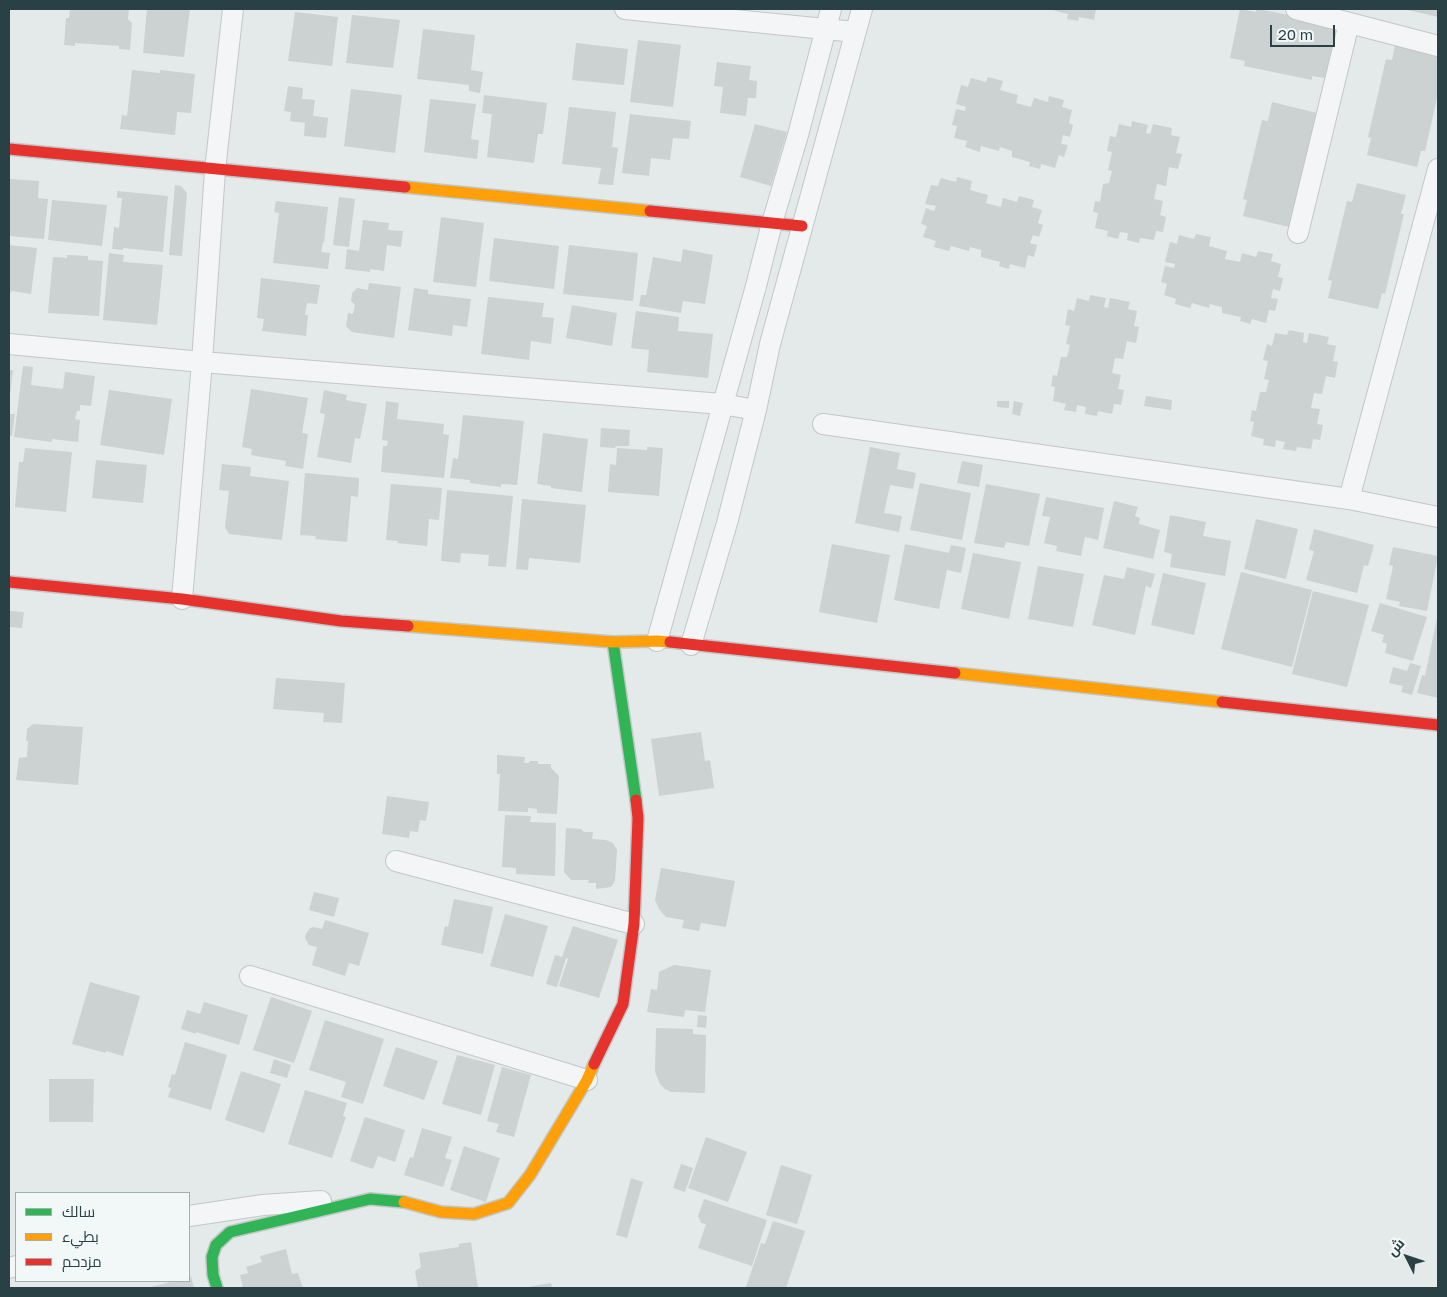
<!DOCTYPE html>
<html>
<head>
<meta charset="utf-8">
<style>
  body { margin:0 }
  #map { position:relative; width:1447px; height:1297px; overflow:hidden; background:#e4e9e9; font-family:"Golos Text",Cairo,sans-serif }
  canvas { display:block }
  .frame { position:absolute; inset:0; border:10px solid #294044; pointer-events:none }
  .legend { position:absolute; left:15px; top:1192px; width:175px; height:90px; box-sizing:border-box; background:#f2f7f8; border:1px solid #a2aeb0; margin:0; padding:6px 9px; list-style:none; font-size:15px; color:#294044 }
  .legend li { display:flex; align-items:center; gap:10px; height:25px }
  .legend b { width:25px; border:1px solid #a2aeb0 }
  .north { position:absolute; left:1382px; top:1232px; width:50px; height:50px; -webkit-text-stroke:4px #f2f7f8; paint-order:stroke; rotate:311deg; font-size:14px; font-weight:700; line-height:20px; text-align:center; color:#294044 }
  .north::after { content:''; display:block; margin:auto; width:18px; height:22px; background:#294044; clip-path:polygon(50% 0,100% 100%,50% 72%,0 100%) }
  .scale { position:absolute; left:1270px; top:25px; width:65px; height:22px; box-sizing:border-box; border:2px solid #294044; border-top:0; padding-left:6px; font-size:15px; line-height:18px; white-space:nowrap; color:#294044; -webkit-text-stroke:4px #f2f7f8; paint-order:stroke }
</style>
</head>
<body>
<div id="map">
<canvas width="1447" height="1297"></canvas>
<div class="frame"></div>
<ul class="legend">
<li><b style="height:6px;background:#30b455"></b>سالك</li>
<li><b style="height:6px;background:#ff9f0a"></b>بطيء</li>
<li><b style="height:6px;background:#e5322d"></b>مزدحم</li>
</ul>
<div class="north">ش</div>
<div class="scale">20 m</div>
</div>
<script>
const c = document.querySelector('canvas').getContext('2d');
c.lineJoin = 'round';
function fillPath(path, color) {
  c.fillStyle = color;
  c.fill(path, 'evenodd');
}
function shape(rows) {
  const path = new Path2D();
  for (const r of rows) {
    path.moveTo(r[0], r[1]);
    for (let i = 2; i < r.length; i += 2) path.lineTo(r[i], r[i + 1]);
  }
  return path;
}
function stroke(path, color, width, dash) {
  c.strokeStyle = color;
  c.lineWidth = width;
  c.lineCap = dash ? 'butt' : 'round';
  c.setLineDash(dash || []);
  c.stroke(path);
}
fillPath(shape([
  [70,9,129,9,128,19,132,23,130,50,119,49,119,46,75,43,75,46,64,45,66,18,69,18],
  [147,9,190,9,184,57,143,53],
  [1048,9,1096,9,1094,20,1079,17,1078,21,1067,19,1068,14],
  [1240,9,1256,12,1256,9,1258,9,1324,22,1340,29,1330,79,1312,76,1312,80,1244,66,1245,61,1230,58],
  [1408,9,1438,9,1438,17,1408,10],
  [295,12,338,17,332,66,288,61],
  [352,15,400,20,393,68,346,63],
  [423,29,475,35,471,70,483,72,480,93,469,91,469,85,417,79],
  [638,40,681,45,673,107,630,102],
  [1396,41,1438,51,1438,94,1425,151,1421,151,1417,167,1367,155,1371,138,1368,137,1386,59,1392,60],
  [576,43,628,49,624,85,572,80],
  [717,62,751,66,749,80,757,81,756,98,748,98,746,116,720,113,723,87,714,86],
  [132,70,160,73,160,70,195,74,191,113,177,112,175,135,120,129,122,115,127,116],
  [988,77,1003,81,1000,90,1018,95,1016,103,1031,107,1034,98,1048,102,1049,96,1064,100,1062,107,1072,110,1069,123,1073,125,1070,137,1063,135,1061,144,1068,145,1064,157,1059,155,1055,168,1041,164,1040,169,1029,166,1030,162,1012,157,1012,151,1000,147,999,151,981,146,980,152,965,147,967,141,954,138,957,126,952,125,956,109,965,111,966,107,956,104,961,85,968,87,971,78,986,82],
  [288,86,303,88,302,99,315,100,313,116,328,118,326,138,304,136,305,123,290,121,291,112,284,111],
  [351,89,402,95,395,153,344,146],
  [484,95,547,103,543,134,538,134,534,163,487,157,492,114,482,113],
  [430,99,476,104,471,139,479,140,477,159,424,152],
  [1272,102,1321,114,1293,228,1243,216,1247,200,1243,199,1262,120,1268,121],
  [569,107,616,112,612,147,618,148,613,185,598,184,601,168,562,164],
  [630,114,691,121,689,139,673,138,670,160,651,158,649,176,622,173],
  [1132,121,1148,125,1146,133,1150,134,1153,124,1172,128,1171,135,1180,137,1176,153,1182,154,1178,169,1169,167,1166,186,1157,184,1154,199,1163,201,1160,215,1166,217,1163,232,1156,231,1154,240,1140,238,1139,243,1127,240,1128,233,1120,232,1118,239,1107,236,1108,231,1095,228,1098,213,1093,212,1095,201,1100,202,1103,184,1109,183,1112,171,1108,170,1112,152,1107,151,1110,136,1116,137,1119,124,1131,127],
  [755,124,787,132,771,186,740,177],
  [957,177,972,181,970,190,988,195,986,203,1001,207,1003,198,1017,202,1019,196,1034,200,1032,207,1042,210,1038,223,1043,225,1039,237,1033,235,1030,243,1037,245,1034,257,1028,255,1025,268,1010,264,1009,269,999,266,1000,262,981,257,981,250,970,247,969,251,951,246,949,251,934,247,936,241,923,237,927,226,921,224,926,208,934,211,936,206,925,204,931,185,938,186,941,178,956,182],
  [9,179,39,181,38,198,48,199,44,239,9,236],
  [1357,183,1406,195,1401,214,1404,214,1385,294,1382,293,1378,309,1328,298,1332,281,1328,280,1347,201,1352,202],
  [175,185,181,186,187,193,182,256,169,255],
  [117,191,168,196,163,252,123,248,123,250,112,249,114,227,119,228,122,198,117,198],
  [339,197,355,199,349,247,333,245],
  [52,200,107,205,102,246,48,240],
  [276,201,328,207,324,242,323,242,321,252,330,253,328,269,273,263,279,213,274,212],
  [441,217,484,223,476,287,433,282],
  [363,220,389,223,388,230,403,231,401,247,387,245,384,271,370,269,370,272,345,269,347,249,359,251],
  [1196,234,1211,237,1209,246,1227,251,1225,259,1240,262,1242,253,1256,257,1258,251,1273,254,1271,261,1281,264,1278,277,1283,278,1280,291,1273,289,1271,298,1278,299,1275,311,1269,310,1266,323,1252,319,1250,324,1240,321,1241,317,1222,313,1222,307,1210,304,1209,308,1192,303,1190,308,1175,304,1176,299,1164,295,1167,284,1161,282,1165,266,1174,268,1175,264,1165,262,1170,242,1177,244,1179,235,1194,239],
  [494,238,559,246,554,289,489,281],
  [9,245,37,248,31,294,12,291,9,294],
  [569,245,638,253,633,301,563,294],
  [683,249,713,255,705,304,683,301,681,313,639,306,641,295,646,295,653,257,681,262],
  [109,253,124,255,123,262,163,265,157,325,103,320],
  [67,255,88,256,88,260,103,261,99,316,48,313,53,257,67,258],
  [261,278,320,285,317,304,307,303,305,315,308,315,306,336,262,331,264,319,257,318],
  [369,283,401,287,394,338,352,332,346,326,348,313,353,314,355,305,351,301,352,293,357,288,368,290],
  [414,288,428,290,428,294,471,299,467,327,453,325,452,336,408,330],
  [1090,295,1106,298,1104,307,1108,308,1110,298,1130,302,1128,309,1137,311,1134,326,1139,327,1136,343,1127,341,1123,359,1115,358,1112,373,1121,375,1118,389,1124,390,1121,405,1114,404,1112,414,1098,411,1097,416,1085,414,1086,407,1077,405,1076,412,1064,410,1066,404,1053,401,1055,387,1051,386,1053,375,1057,376,1061,357,1067,357,1070,345,1066,344,1070,326,1065,325,1068,309,1074,311,1077,298,1089,301],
  [488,297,544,303,542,317,554,318,551,344,531,341,529,360,481,354],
  [572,305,617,313,612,346,566,338],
  [636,311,679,317,678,331,713,334,708,378,647,372,649,350,631,348],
  [1289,330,1304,333,1303,342,1307,343,1309,333,1329,337,1327,344,1336,346,1333,361,1338,362,1335,378,1326,376,1322,394,1314,393,1311,408,1320,409,1317,424,1323,425,1320,440,1313,439,1311,449,1297,447,1296,451,1283,449,1285,442,1276,440,1275,447,1263,445,1264,439,1251,436,1254,422,1250,421,1252,410,1256,411,1260,392,1266,392,1269,380,1264,379,1268,361,1263,360,1267,344,1272,346,1275,333,1287,335],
  [23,366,33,367,31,385,63,389,65,372,95,376,91,406,80,405,80,411,77,411,75,419,80,420,78,442,52,439,52,442,14,437],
  [9,370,13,370,10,395,9,395],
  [251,389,308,398,302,433,308,434,303,469,285,466,286,461,251,455,252,449,242,447],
  [109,390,172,399,164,455,100,445],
  [324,390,347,395,346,400,367,404,360,439,355,438,351,463,317,457,325,414,320,413],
  [1146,396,1172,400,1171,410,1144,406],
  [386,401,399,403,397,419,444,424,443,434,449,435,444,478,381,472,383,446,387,446,388,441,382,440],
  [997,401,1009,401,1009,408,997,407],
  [1014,401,1023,403,1020,416,1012,414],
  [9,414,15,414,12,436,9,436],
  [463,415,524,421,517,485,501,484,501,487,470,483,470,480,450,478,453,458,458,459],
  [601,428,630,430,629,446,616,446,615,448,600,447],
  [543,433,588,439,582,492,551,488,551,486,537,484],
  [647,447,663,448,659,496,608,492,610,464,616,465,617,448,647,450],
  [870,447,900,453,897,469,916,473,913,489,890,485,884,513,902,516,899,532,855,523],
  [25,448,72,452,66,512,15,507,19,462,23,462],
  [96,460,147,465,143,503,92,498],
  [962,461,983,465,979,487,957,483],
  [222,464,251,467,250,476,289,481,282,540,229,534,225,527,229,491,219,490],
  [305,473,359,478,358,497,351,496,347,542,315,539,316,536,300,535],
  [920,483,971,493,962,540,910,530],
  [391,484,442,488,439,520,429,519,427,546,397,543,398,541,386,540],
  [986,484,1040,494,1029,546,1006,542,1004,548,974,543],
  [447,490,513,496,506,567,488,566,489,555,461,553,460,563,441,561],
  [1046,497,1104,508,1098,540,1085,537,1081,556,1056,551,1057,546,1044,543,1050,517,1042,516],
  [522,499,586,505,580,563,529,558,528,570,516,569],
  [1114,501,1138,507,1135,516,1140,518,1139,524,1160,530,1153,559,1103,548],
  [1170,515,1206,522,1203,536,1231,541,1225,576,1170,567,1172,554,1164,552],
  [1256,519,1298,529,1286,579,1244,569],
  [1314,529,1374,545,1368,566,1364,565,1357,593,1306,580,1314,551,1309,550],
  [832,544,890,555,877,623,819,612],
  [905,544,949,553,951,545,966,548,961,573,947,570,939,609,894,600],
  [1393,547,1438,556,1427,611,1399,606,1400,602,1386,599,1393,566,1389,565],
  [973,553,1021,562,1009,619,961,609],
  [1038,566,1084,574,1073,627,1028,619],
  [1127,567,1155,574,1151,588,1146,586,1135,635,1092,625,1104,575,1124,579],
  [1241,572,1312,590,1292,667,1221,649],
  [1163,573,1206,583,1194,635,1151,625],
  [1313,591,1369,605,1347,687,1292,674],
  [1380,603,1427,617,1413,661,1385,653,1387,644,1382,642,1384,635,1371,631],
  [9,611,24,612,22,628,9,627],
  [1437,618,1438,618,1438,698,1417,693,1422,675,1425,676],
  [1410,663,1421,666,1412,695,1401,692,1403,686,1389,683,1393,667,1407,671],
  [276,678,345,683,342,723,323,722,324,713,273,709],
  [33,724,83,727,78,785,16,780,19,758,27,757,28,741,26,741,27,729],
  [701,732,705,761,710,760,714,788,659,796,651,739],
  [497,755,525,757,524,763,529,763,530,761,538,761,538,764,551,764,551,768,559,776,557,814,537,813,537,809,528,808,528,812,498,811,500,774,497,774],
  [387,796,429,802,426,821,420,820,418,832,410,831,409,838,382,834],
  [505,815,531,816,530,822,556,823,555,876,516,874,516,868,502,867],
  [566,828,581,829,584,832,593,832,592,839,606,840,613,843,617,850,615,881,611,887,596,889,596,883,588,883,589,880,571,880,564,872],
  [661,868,735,881,726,927,701,923,699,931,682,928,684,920,666,917,659,909,655,900],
  [314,892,339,898,334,917,309,910],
  [454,899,493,907,483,954,441,945,445,926,448,927],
  [505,914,548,926,533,977,490,966],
  [325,920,369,933,359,966,349,963,345,976,312,965,317,947,309,945,305,938,306,934,310,928,314,927,322,929],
  [573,926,618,940,599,998,559,986,568,959,566,958,557,987,546,984,555,955,562,957],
  [674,965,711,970,705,1012,685,1010,684,1017,647,1012,651,989,657,990,659,972],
  [90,982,140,996,123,1056,106,1051,106,1053,72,1044],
  [271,997,312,1011,294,1063,253,1050],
  [204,1002,248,1015,239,1045,196,1032,196,1034,181,1029,187,1010,200,1014],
  [698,1015,707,1016,706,1028,697,1027],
  [325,1020,384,1039,363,1104,341,1097,346,1082,309,1070],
  [656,1028,693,1029,693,1034,706,1035,705,1093,671,1092,665,1089,660,1084,655,1072],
  [185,1042,227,1055,211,1110,168,1097,171,1088,168,1087,172,1074,175,1075],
  [396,1047,438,1061,424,1100,383,1086],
  [457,1055,495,1065,481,1115,442,1104],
  [274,1059,291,1065,287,1078,270,1073],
  [502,1067,531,1075,514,1137,496,1132,499,1124,487,1121],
  [241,1071,281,1084,264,1133,225,1120],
  [49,1079,94,1079,93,1122,49,1122],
  [305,1090,347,1103,343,1116,346,1117,332,1158,288,1144],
  [365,1117,405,1130,395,1162,378,1156,373,1169,350,1161],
  [422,1128,452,1137,445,1158,452,1160,443,1187,404,1175,410,1157,413,1158],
  [706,1137,747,1152,728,1202,688,1188],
  [464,1146,500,1158,486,1202,450,1190],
  [681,1164,693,1168,685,1192,673,1188],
  [781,1165,812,1175,797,1224,766,1215],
  [631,1178,643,1182,627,1238,616,1235],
  [704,1199,767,1220,752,1266,698,1248,706,1224,701,1223,698,1216],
  [773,1221,805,1231,786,1288,746,1287,761,1243,765,1244],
  [471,1242,478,1288,418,1288,415,1271,421,1267,419,1253,459,1247,459,1244],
  [286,1249,292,1274,298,1273,303,1288,243,1288,240,1275,248,1273,246,1267,262,1262,260,1256],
  [191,1276,194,1288,147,1288,174,1281,189,1281,189,1277],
  [551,1283,552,1288,529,1288,528,1287]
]), '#ccd1d2');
const street = shape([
  [625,9,855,32],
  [1296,9,1438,46],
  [1298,233,1349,23],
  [9,344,202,362,722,404,756,410],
  [823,424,1349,499,1438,517],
  [1349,499,1438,169],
  [182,599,202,362,215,170,233,9],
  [657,641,756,286,772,223,798,135,831,9],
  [691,645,727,523,756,410,770,344,862,9],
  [396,861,634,924],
  [250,976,587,1080],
  [189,1216,263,1205,321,1201],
  [9,1268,16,1266]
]);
const fast = shape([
  [613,642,636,800],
  [217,1288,213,1275,212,1257,216,1245,230,1232,370,1199,404,1202]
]);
const slow = shape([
  [405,187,650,211],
  [408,626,613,642,657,641,670,642],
  [955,673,1222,702],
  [404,1202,441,1212,474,1214,508,1203,530,1175,587,1080,594,1064]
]);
const jam = shape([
  [9,149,405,187],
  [650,211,802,226],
  [9,582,182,599,341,621,408,626],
  [670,642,955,673],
  [1222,702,1438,725],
  [594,1064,623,1004,634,924,638,818,636,800]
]);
stroke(street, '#c2c7c7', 22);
stroke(fast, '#c2c7c7', 14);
stroke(slow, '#c2c7c7', 14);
stroke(jam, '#c2c7c7', 14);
stroke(street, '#f3f5f6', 20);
stroke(fast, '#30b455', 11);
stroke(slow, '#ff9f0a', 11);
stroke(jam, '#e5322d', 11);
</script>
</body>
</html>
